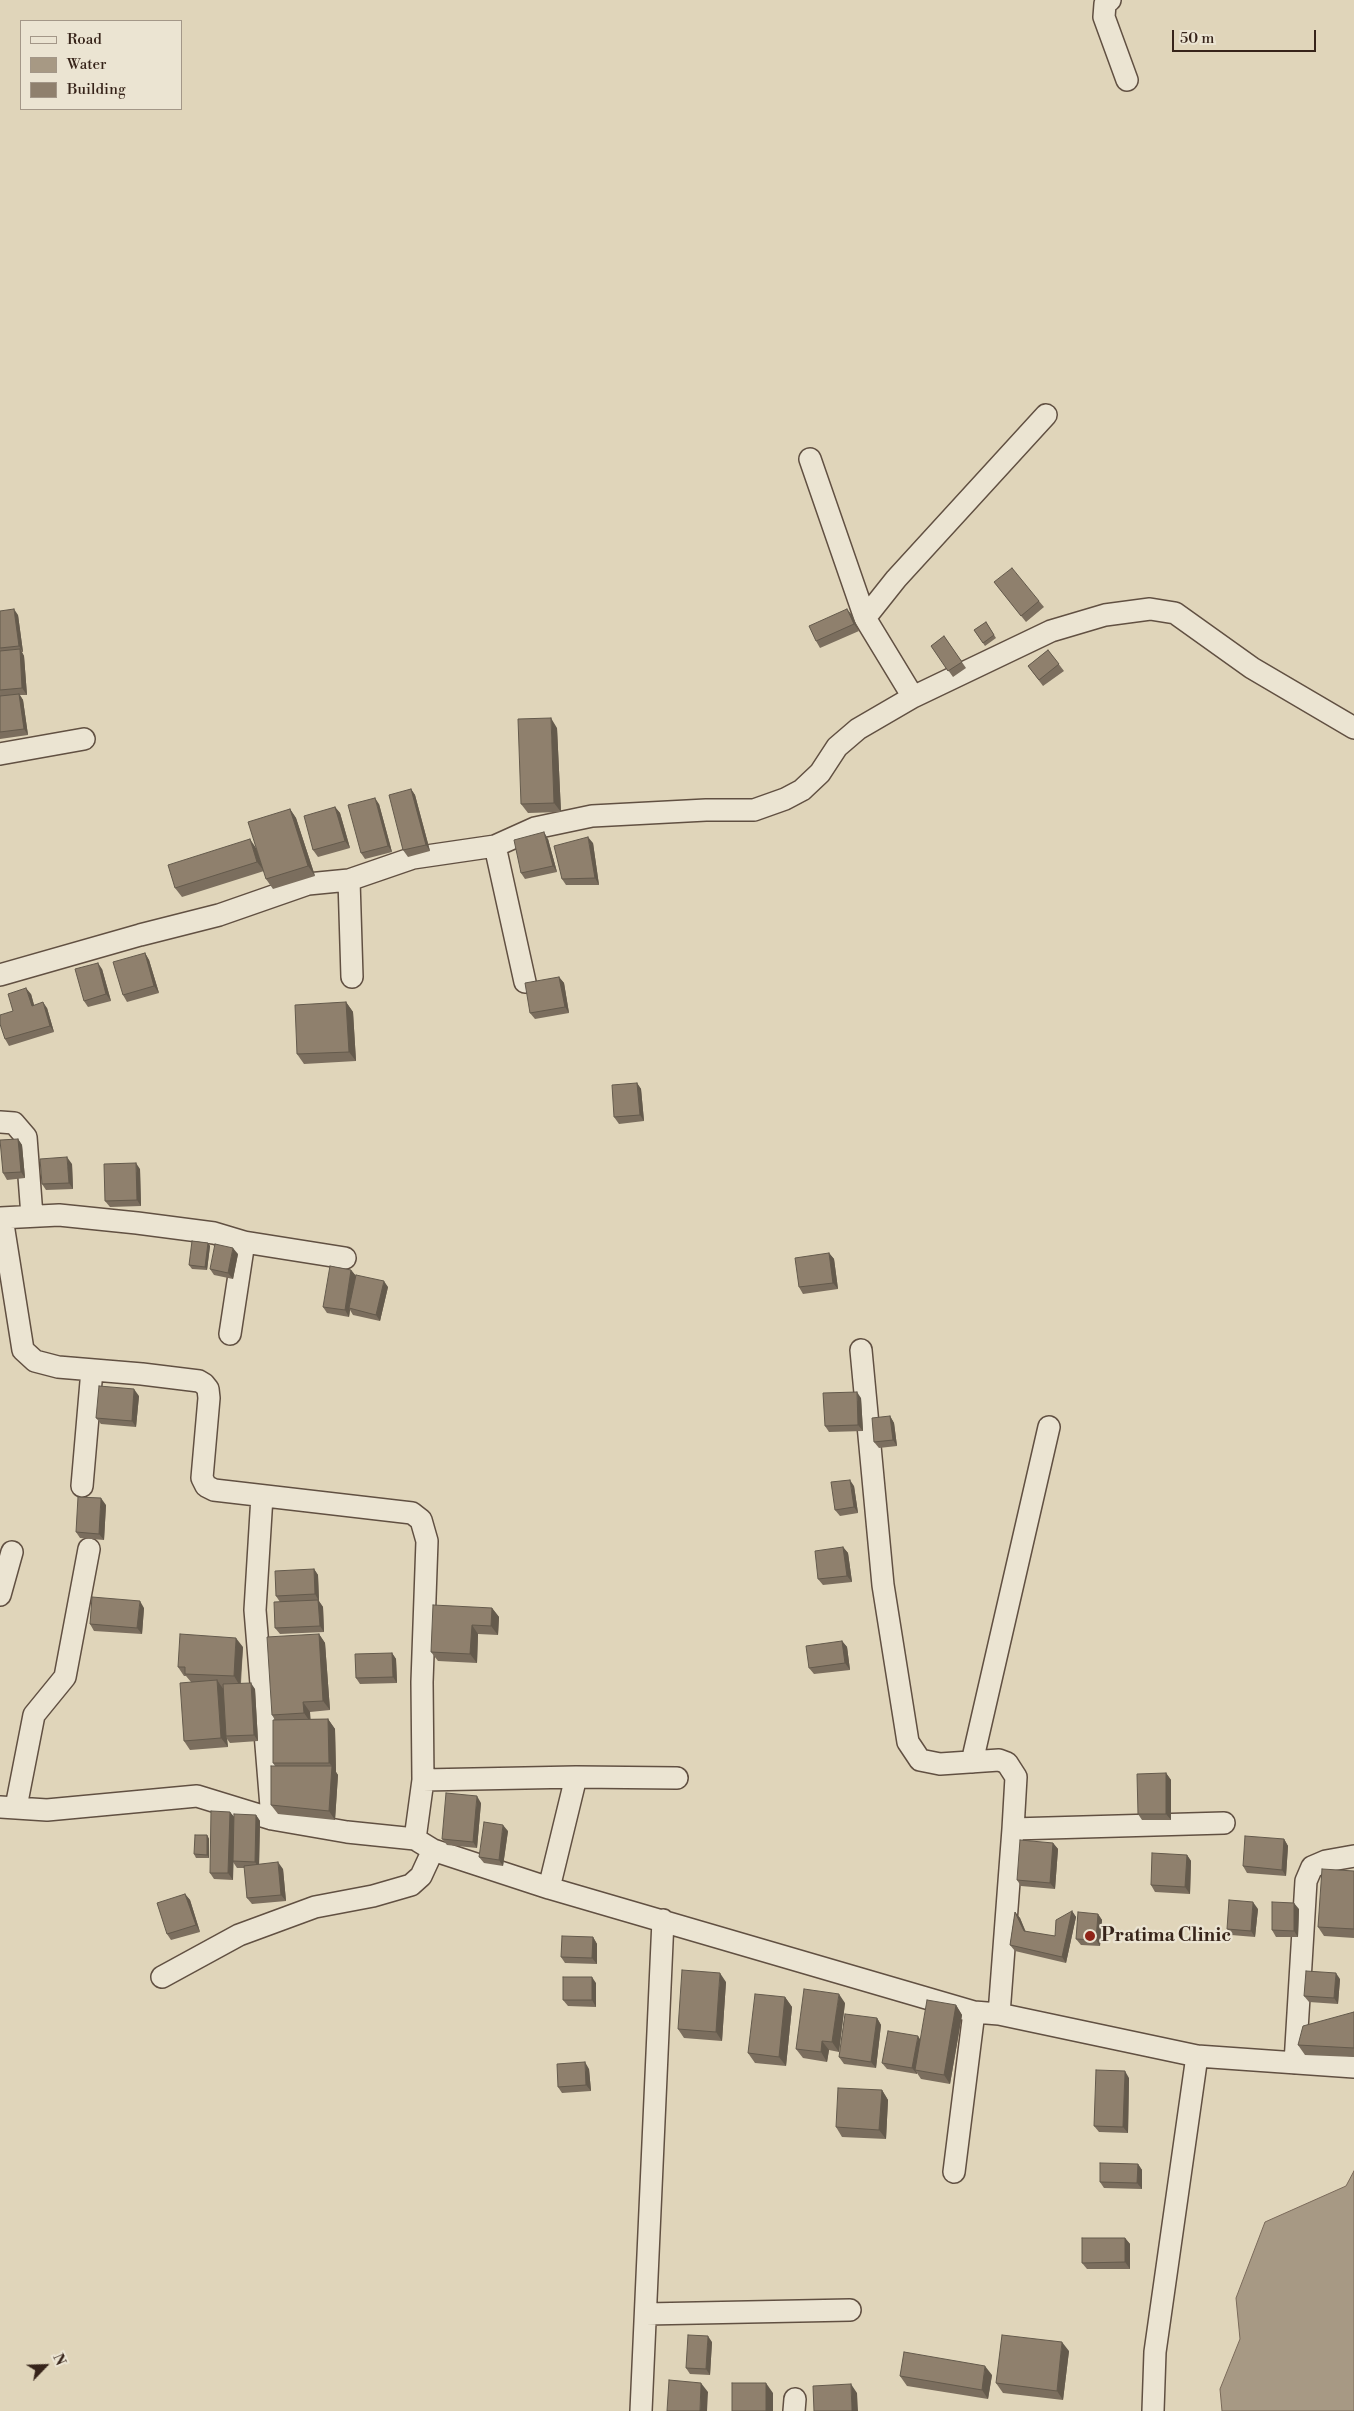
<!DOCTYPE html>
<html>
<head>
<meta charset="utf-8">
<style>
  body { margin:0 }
  #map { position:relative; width:1354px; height:2411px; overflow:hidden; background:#e0d5ba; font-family:"Libre Bodoni",serif }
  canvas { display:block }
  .legend { position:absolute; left:20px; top:20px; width:162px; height:90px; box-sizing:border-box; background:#ebe4d2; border:1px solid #a39788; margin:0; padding:6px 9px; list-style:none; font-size:15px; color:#37241a }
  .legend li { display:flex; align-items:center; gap:10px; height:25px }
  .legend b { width:25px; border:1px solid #a39788 }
  .north { position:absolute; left:20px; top:2341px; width:50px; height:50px; -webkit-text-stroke:4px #ebe4d2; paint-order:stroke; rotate:66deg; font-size:14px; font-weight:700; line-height:20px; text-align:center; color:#37241a }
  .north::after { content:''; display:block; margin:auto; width:18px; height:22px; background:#37241a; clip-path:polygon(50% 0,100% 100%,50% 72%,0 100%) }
  .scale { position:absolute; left:1172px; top:30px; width:144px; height:22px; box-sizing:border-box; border:2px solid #37241a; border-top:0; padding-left:6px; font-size:15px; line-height:18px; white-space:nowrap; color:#37241a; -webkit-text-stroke:4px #ebe4d2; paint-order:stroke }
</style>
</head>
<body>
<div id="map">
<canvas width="1354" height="2411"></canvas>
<ul class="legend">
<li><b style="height:6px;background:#ebe4d2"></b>Road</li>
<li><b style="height:14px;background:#a79984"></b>Water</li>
<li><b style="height:14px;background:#8f806d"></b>Building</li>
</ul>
<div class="north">N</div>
<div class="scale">50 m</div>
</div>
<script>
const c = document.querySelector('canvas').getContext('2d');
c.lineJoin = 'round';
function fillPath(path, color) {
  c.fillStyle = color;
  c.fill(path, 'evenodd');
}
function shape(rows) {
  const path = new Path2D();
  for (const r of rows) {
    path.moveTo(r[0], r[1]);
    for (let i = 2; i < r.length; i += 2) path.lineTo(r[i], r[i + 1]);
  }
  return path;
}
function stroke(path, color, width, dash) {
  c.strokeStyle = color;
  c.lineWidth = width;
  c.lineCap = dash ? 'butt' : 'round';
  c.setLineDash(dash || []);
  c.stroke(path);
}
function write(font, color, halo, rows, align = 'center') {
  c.font = font + ' "Libre Bodoni",serif';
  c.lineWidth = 4.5;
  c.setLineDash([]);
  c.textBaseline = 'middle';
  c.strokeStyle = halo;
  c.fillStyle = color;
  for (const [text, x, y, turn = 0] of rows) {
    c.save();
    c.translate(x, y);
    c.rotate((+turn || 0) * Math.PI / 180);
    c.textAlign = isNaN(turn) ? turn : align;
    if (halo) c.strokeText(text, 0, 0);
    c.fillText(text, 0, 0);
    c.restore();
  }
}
const water = shape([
  [1354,2171,1354,2411,1222,2411,1220,2389,1240,2339,1236,2298,1265,2222,1346,2186,1354,2171]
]);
fillPath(water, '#a79984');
stroke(water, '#7a6a5a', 1);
const minor = shape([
  [1110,0,1105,4,1104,17,1127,80],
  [810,459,865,618],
  [913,697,1051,631,1105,615,1150,609,1175,613,1252,668,1354,728],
  [0,754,84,739],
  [495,846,525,982],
  [349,880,352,977],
  [0,975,140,935,219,915,308,884,349,880,413,858,495,846,535,828,592,816,706,810,754,810,785,799,802,790,820,773,837,747,858,729,913,697,865,618,896,579,1046,415],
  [0,1122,14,1123,26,1137,32,1216],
  [0,1218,59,1215,137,1223,214,1233,244,1242,345,1258],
  [2,1218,23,1350,35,1361,58,1367,142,1374,199,1381,204,1384,208,1389,209,1398,202,1478,206,1486,214,1490,412,1513,421,1520,427,1541,422,1682,423,1780,415,1839],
  [230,1334,244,1242],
  [861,1350,883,1585,908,1742,920,1760,940,1764,999,1760,1007,1763,1016,1777,1013,1829],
  [82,1486,92,1370],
  [262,1496,255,1610,272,1819],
  [0,1595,12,1552],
  [972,1762,1049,1427],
  [423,1780,576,1777,677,1778],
  [0,1807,47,1810,197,1796,272,1819,347,1832,415,1839,433,1850,549,1888,974,2012,999,2014,1197,2056,1354,2067],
  [16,1807,34,1715,65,1677,89,1549],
  [549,1888,576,1777],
  [162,1977,239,1935,315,1907,373,1896,411,1885,421,1876,433,1850],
  [999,2014,1013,1829,1224,1823],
  [1295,2063,1306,1881,1312,1867,1326,1861,1354,1856],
  [954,2172,974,2012],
  [646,2314,850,2310],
  [641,2411,663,1920],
  [794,2411,795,2399],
  [1153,2411,1155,2352,1197,2056]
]);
stroke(minor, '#615042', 24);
stroke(minor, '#ebe4d2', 21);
fillPath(shape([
  [994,582,1039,601,1044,607,1026,622],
  [0,611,18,615,23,652,22,652,24,656,27,695,20,695,23,700,28,735,0,739],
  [852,615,859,631,820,648,816,641],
  [986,622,996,638,985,646,974,630],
  [944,636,966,668,953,677,931,646],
  [1048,650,1064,671,1043,686,1028,666],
  [557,728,561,812,528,813,521,804],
  [411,789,415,795,430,851,408,857,403,850],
  [379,804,392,852,365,859,361,853],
  [335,807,340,813,350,848,318,857,313,850],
  [290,809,296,818,315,876,273,889,266,879],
  [548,839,557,872,525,879,521,873],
  [593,843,599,885,566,885,562,879],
  [256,848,264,871,182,897,175,888],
  [145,953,149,960,159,993,127,1002,123,995],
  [102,969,111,1001,88,1007,84,1001],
  [559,977,564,983,569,1013,535,1019,530,1013],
  [31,994,34,1005,47,1008,54,1032,9,1046,5,1039,13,1011],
  [346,1002,353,1012,356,1061,304,1064,297,1054],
  [637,1083,641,1089,644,1121,619,1124,614,1117],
  [18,1139,22,1145,25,1178,7,1180,3,1173],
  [72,1164,73,1189,46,1190,42,1184],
  [140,1169,141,1206,110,1207,105,1201],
  [208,1243,210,1246,207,1270,192,1269,189,1265],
  [829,1253,834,1259,838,1289,803,1294,799,1287],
  [238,1254,233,1279,214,1275,210,1269],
  [351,1270,356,1276,388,1287,380,1321,353,1315,350,1310,349,1317,327,1313,323,1307],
  [139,1396,136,1427,101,1424,96,1418],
  [861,1398,863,1431,829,1432,825,1426],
  [890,1416,894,1423,897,1446,879,1448,874,1442],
  [854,1486,858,1513,840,1516,835,1510],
  [106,1505,104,1540,80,1538,76,1532],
  [843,1547,848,1553,852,1582,823,1585,818,1579],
  [314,1569,318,1575,319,1601,323,1607,324,1632,280,1634,275,1628,280,1602,276,1596],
  [144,1608,142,1634,94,1631,90,1624],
  [492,1608,499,1617,498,1635,478,1634,477,1663,438,1661,431,1652],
  [319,1634,325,1643,330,1710,310,1712,310,1719,328,1719,335,1729,336,1772,338,1775,335,1820,278,1814,271,1805,275,1766,273,1763,275,1720,272,1715],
  [842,1641,847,1647,850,1670,814,1674,809,1668],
  [243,1647,241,1683,255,1689,258,1741,230,1743,227,1739,228,1747,190,1750,184,1741,191,1682,186,1676,184,1676,178,1667],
  [392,1653,396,1659,397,1683,360,1684,356,1678],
  [1166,1773,1171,1780,1171,1820,1142,1820,1138,1814],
  [481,1803,477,1848,447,1845,442,1839],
  [230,1812,234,1817,256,1815,260,1821,259,1864,283,1869,286,1901,252,1904,247,1898,245,1868,237,1868,233,1862,233,1880,214,1879,210,1873],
  [508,1831,503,1866,484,1863,479,1857],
  [207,1835,209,1839,209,1858,196,1858,194,1854],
  [1284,1839,1288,1846,1286,1876,1247,1873,1243,1866],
  [1053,1843,1058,1849,1055,1889,1021,1886,1017,1880],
  [1187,1855,1191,1861,1190,1894,1155,1892,1151,1885],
  [1354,1871,1354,1938,1324,1936,1318,1927],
  [185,1894,190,1900,200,1932,171,1940,167,1934],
  [1258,1909,1255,1937,1231,1935,1227,1929],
  [1299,1909,1298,1937,1276,1937,1272,1930],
  [1072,1911,1076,1917,1066,1963,1015,1951,1010,1945,1015,1912,1020,1918,1026,1932,1055,1936],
  [1098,1914,1102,1920,1100,1946,1081,1945,1076,1939],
  [593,1937,597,1944,597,1964,565,1963,561,1957],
  [1340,1979,1338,2004,1309,2002,1304,1996],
  [726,1982,722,2041,684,2038,678,2029],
  [596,1983,596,2007,568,2006,563,2000],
  [785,1997,792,2007,786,2066,755,2063,748,2053],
  [845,2003,839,2052,829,2050,827,2062,803,2058,796,2049],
  [956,2005,962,2015,950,2084,921,2079,917,2073,917,2074,887,2069,882,2063,920,2040],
  [1354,2012,1354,2057,1305,2055,1298,2045],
  [877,2018,881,2025,876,2068,844,2064,839,2057],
  [589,2069,591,2091,562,2093,558,2087],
  [1129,2078,1128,2133,1099,2132,1094,2126],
  [882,2090,888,2100,886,2139,842,2137,836,2127],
  [1138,2164,1142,2170,1142,2189,1104,2188,1100,2182],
  [1125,2238,1130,2244,1130,2269,1087,2269,1082,2263],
  [712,2342,710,2375,690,2374,686,2368],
  [1069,2351,1063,2400,1003,2393,996,2383],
  [992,2375,988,2399,907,2386,900,2376]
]), '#7b6e5e');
fillPath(shape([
  [14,609,18,615,23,652,19,646],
  [847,609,852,615,859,631,854,624],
  [20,649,24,656,27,695,22,688],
  [19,694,23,700,28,735,24,729],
  [551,718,557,728,561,812,554,803],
  [411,789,415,795,430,851,426,845],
  [375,798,379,804,392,852,388,846],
  [335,807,340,813,350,848,345,841],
  [290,809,296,818,315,876,308,866],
  [544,832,548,839,557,872,553,866],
  [588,837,593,843,599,885,595,878],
  [250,839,256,848,264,871,257,862],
  [145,953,149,960,159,993,154,986],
  [98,963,102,969,111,1001,106,994],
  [559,977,564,983,569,1013,565,1007],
  [26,988,31,994,36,1012,32,1006],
  [43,1002,47,1008,54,1032,50,1026],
  [346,1002,353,1012,356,1061,349,1052],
  [637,1083,641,1089,644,1121,640,1115],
  [18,1139,22,1145,25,1178,21,1172],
  [67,1157,72,1164,73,1189,69,1183],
  [136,1163,140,1169,141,1206,137,1200],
  [208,1243,210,1246,207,1270,205,1267],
  [233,1248,238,1254,233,1279,228,1273],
  [829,1253,834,1259,838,1289,833,1283],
  [351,1270,356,1276,349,1308,350,1310,349,1317,345,1310],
  [384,1281,388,1287,380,1321,376,1315],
  [134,1389,139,1396,136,1427,132,1421],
  [857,1392,861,1398,863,1431,858,1425],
  [890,1416,894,1423,897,1446,893,1440],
  [850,1480,854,1486,858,1513,854,1507],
  [101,1498,106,1505,104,1540,99,1534],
  [843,1547,848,1553,852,1582,847,1576],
  [314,1569,318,1575,319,1601,315,1594],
  [318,1600,323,1607,324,1632,320,1626],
  [140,1601,144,1608,142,1634,137,1628],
  [492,1608,499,1617,498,1635,491,1626],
  [472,1625,478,1634,477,1663,470,1654],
  [319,1634,325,1643,330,1710,323,1701],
  [236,1638,243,1647,240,1686,234,1676],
  [842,1641,847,1647,850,1670,845,1663],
  [392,1653,396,1659,397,1683,393,1677],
  [217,1680,224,1690,226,1736,227,1739,228,1747,221,1738],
  [251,1683,255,1689,258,1741,254,1735],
  [303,1702,310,1712,311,1723,304,1713],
  [328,1719,335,1729,336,1772,338,1775,335,1820,329,1811,332,1766,329,1763],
  [1166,1773,1171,1780,1171,1820,1166,1814],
  [477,1796,481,1803,477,1848,473,1842],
  [230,1812,235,1818,233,1880,228,1873],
  [256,1815,260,1821,259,1868,255,1862],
  [503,1825,508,1831,503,1866,499,1860],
  [207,1835,209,1839,209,1858,207,1855],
  [1284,1839,1288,1846,1286,1876,1282,1870],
  [1053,1843,1058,1849,1055,1889,1050,1883],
  [1187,1855,1191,1861,1190,1894,1185,1887],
  [278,1862,283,1869,286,1901,281,1895],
  [185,1894,190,1900,200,1932,196,1925],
  [1253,1902,1258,1909,1255,1937,1251,1931],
  [1294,1903,1299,1909,1298,1937,1294,1931],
  [1072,1911,1076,1917,1066,1963,1062,1957],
  [1015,1912,1020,1918,1028,1938,1024,1931],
  [1098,1914,1102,1920,1100,1946,1096,1940],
  [593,1937,597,1944,597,1964,592,1958],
  [720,1973,726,1982,722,2041,716,2032],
  [1336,1973,1340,1979,1338,2004,1334,1998],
  [592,1977,596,1983,596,2007,592,2000],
  [839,1994,845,2003,839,2052,832,2042],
  [785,1997,792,2007,786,2066,779,2057],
  [956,2005,962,2015,950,2084,944,2075],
  [877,2018,881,2025,876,2068,871,2062],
  [918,2036,922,2042,915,2070,917,2073,917,2074,912,2068],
  [822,2041,829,2050,827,2062,821,2052],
  [585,2062,589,2069,591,2091,586,2085],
  [1125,2071,1129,2078,1128,2133,1123,2127],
  [882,2090,888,2100,886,2139,879,2130],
  [1138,2164,1142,2170,1142,2189,1137,2183],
  [1125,2238,1130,2244,1130,2269,1125,2262],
  [708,2336,712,2342,710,2375,706,2369],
  [1062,2342,1069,2351,1063,2400,1057,2391],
  [985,2366,992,2375,988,2399,982,2390],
  [701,2383,708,2392,707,2411,700,2411],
  [766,2383,773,2393,773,2411,766,2411],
  [851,2384,857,2393,858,2411,852,2411]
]), '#645a4c');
const building = shape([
  [1012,568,1039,601,1021,616,994,582,1012,568],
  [14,609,19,646,0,648,0,611,14,609],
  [847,609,854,624,816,641,809,626,847,609],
  [986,622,994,635,983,643,974,630,986,622],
  [944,636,962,662,948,671,931,646,944,636],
  [20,649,22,688,0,690,0,651,20,649],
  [1048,650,1059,664,1039,680,1028,666,1048,650],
  [19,694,24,729,0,732,0,696,19,694],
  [551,718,554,803,521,804,518,719,551,718],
  [411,789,426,845,403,850,389,795,411,789],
  [375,798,388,846,361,853,348,805,375,798],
  [335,807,345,841,313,850,304,816,335,807],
  [290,809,308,866,266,879,248,822,290,809],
  [544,832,553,866,521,873,514,840,544,832],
  [588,837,595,878,562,879,554,846,588,837],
  [250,839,257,862,175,888,168,865,250,839],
  [145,953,154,986,123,995,113,962,145,953],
  [98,963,106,994,84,1001,75,969,98,963],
  [559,977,565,1007,530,1013,525,983,559,977],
  [26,988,32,1006,43,1002,50,1026,5,1039,0,1024,0,1015,13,1011,8,994,26,988],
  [346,1002,349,1052,297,1054,295,1005,346,1002],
  [637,1083,640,1115,614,1117,612,1085,637,1083],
  [18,1139,21,1172,3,1173,0,1140,18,1139],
  [67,1157,69,1183,42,1184,40,1159,67,1157],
  [136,1163,137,1200,105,1201,104,1164,136,1163],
  [192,1241,208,1243,205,1267,189,1265,192,1241],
  [215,1244,233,1248,228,1273,210,1269,215,1244],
  [829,1253,833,1283,799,1287,795,1258,829,1253],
  [330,1266,351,1270,345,1310,323,1307,330,1266],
  [356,1275,384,1281,376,1315,349,1308,356,1275],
  [99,1386,134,1389,132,1421,96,1418,99,1386],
  [857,1392,858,1425,825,1426,823,1393,857,1392],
  [890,1416,893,1440,874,1442,872,1418,890,1416],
  [850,1480,854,1507,835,1510,831,1482,850,1480],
  [78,1497,101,1498,99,1534,76,1532,78,1497],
  [843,1547,847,1576,818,1579,815,1551,843,1547],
  [314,1569,315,1594,276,1596,275,1571,314,1569],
  [92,1597,140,1601,137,1628,90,1624,92,1597],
  [318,1600,320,1626,275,1628,274,1602,318,1600],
  [433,1605,492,1608,491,1626,472,1625,470,1654,431,1652,433,1605],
  [180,1634,236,1638,234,1676,185,1674,185,1667,178,1667,180,1634],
  [319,1634,323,1701,303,1702,304,1713,272,1715,267,1637,319,1634],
  [842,1641,845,1663,809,1668,806,1646,842,1641],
  [392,1653,393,1677,356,1678,355,1654,392,1653],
  [217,1680,221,1738,184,1741,180,1683,217,1680],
  [251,1683,254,1735,226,1736,223,1684,251,1683],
  [328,1719,329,1763,273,1763,273,1720,328,1719],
  [271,1766,332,1766,329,1811,271,1805,271,1766],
  [1166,1773,1166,1814,1138,1814,1137,1774,1166,1773],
  [446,1793,477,1796,473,1842,442,1839,446,1793],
  [211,1811,230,1812,228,1873,210,1873,211,1811],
  [234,1814,256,1815,255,1862,233,1861,234,1814],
  [484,1822,503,1825,499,1860,479,1857,484,1822],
  [195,1835,207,1835,207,1855,194,1854,195,1835],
  [1245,1836,1284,1839,1282,1870,1243,1866,1245,1836],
  [1020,1840,1053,1843,1050,1883,1017,1880,1020,1840],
  [1152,1853,1187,1855,1185,1887,1151,1885,1152,1853],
  [278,1862,281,1895,247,1898,244,1866,278,1862],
  [1322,1869,1354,1871,1354,1929,1318,1927,1322,1869],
  [185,1894,196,1925,167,1934,157,1903,185,1894],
  [1229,1900,1253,1902,1251,1931,1227,1929,1229,1900],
  [1272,1902,1294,1903,1294,1931,1272,1930,1272,1902],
  [1072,1911,1062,1957,1010,1945,1015,1912,1024,1931,1055,1936,1056,1920,1072,1911],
  [1078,1912,1098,1914,1096,1940,1076,1939,1078,1912],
  [562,1936,593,1937,592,1958,561,1957,562,1936],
  [682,1970,720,1973,716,2032,678,2029,682,1970],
  [1306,1971,1336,1973,1334,1998,1304,1996,1306,1971],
  [563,1977,592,1977,592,2000,563,2000,563,1977],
  [804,1989,839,1994,832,2042,822,2041,821,2052,796,2049,804,1989],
  [755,1994,785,1997,779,2057,748,2053,755,1994],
  [927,2000,956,2005,944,2075,915,2070,927,2000],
  [1354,2012,1354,2048,1298,2045,1303,2026,1354,2012],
  [845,2014,877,2018,871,2062,839,2057,845,2014],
  [888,2031,918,2036,912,2068,882,2063,888,2031],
  [585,2062,586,2085,558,2087,557,2064,585,2062],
  [1096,2070,1125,2071,1123,2127,1094,2126,1096,2070],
  [838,2088,882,2090,879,2130,836,2127,838,2088],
  [1100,2163,1138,2164,1137,2183,1100,2182,1100,2163],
  [1082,2238,1125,2238,1125,2262,1082,2263,1082,2238],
  [688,2335,708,2336,706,2369,686,2368,688,2335],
  [1002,2335,1062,2342,1057,2391,996,2383,1002,2335],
  [904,2352,985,2366,982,2390,900,2376,904,2352],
  [669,2380,701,2383,700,2411,667,2411,669,2380],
  [732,2383,766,2383,766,2411,732,2411,732,2383],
  [851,2384,852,2411,814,2411,813,2386,851,2384]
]);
fillPath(building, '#8f806d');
stroke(building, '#645a4c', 1);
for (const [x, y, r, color] of [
  [1090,1936,6,"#8f2418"]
]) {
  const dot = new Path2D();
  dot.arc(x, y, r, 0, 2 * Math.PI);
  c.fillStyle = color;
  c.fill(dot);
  stroke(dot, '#ebe4d2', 2);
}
write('bold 19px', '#37241a', '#ebe4d2', [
  ["Pratima Clinic",1101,1936]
], 'left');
</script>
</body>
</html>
